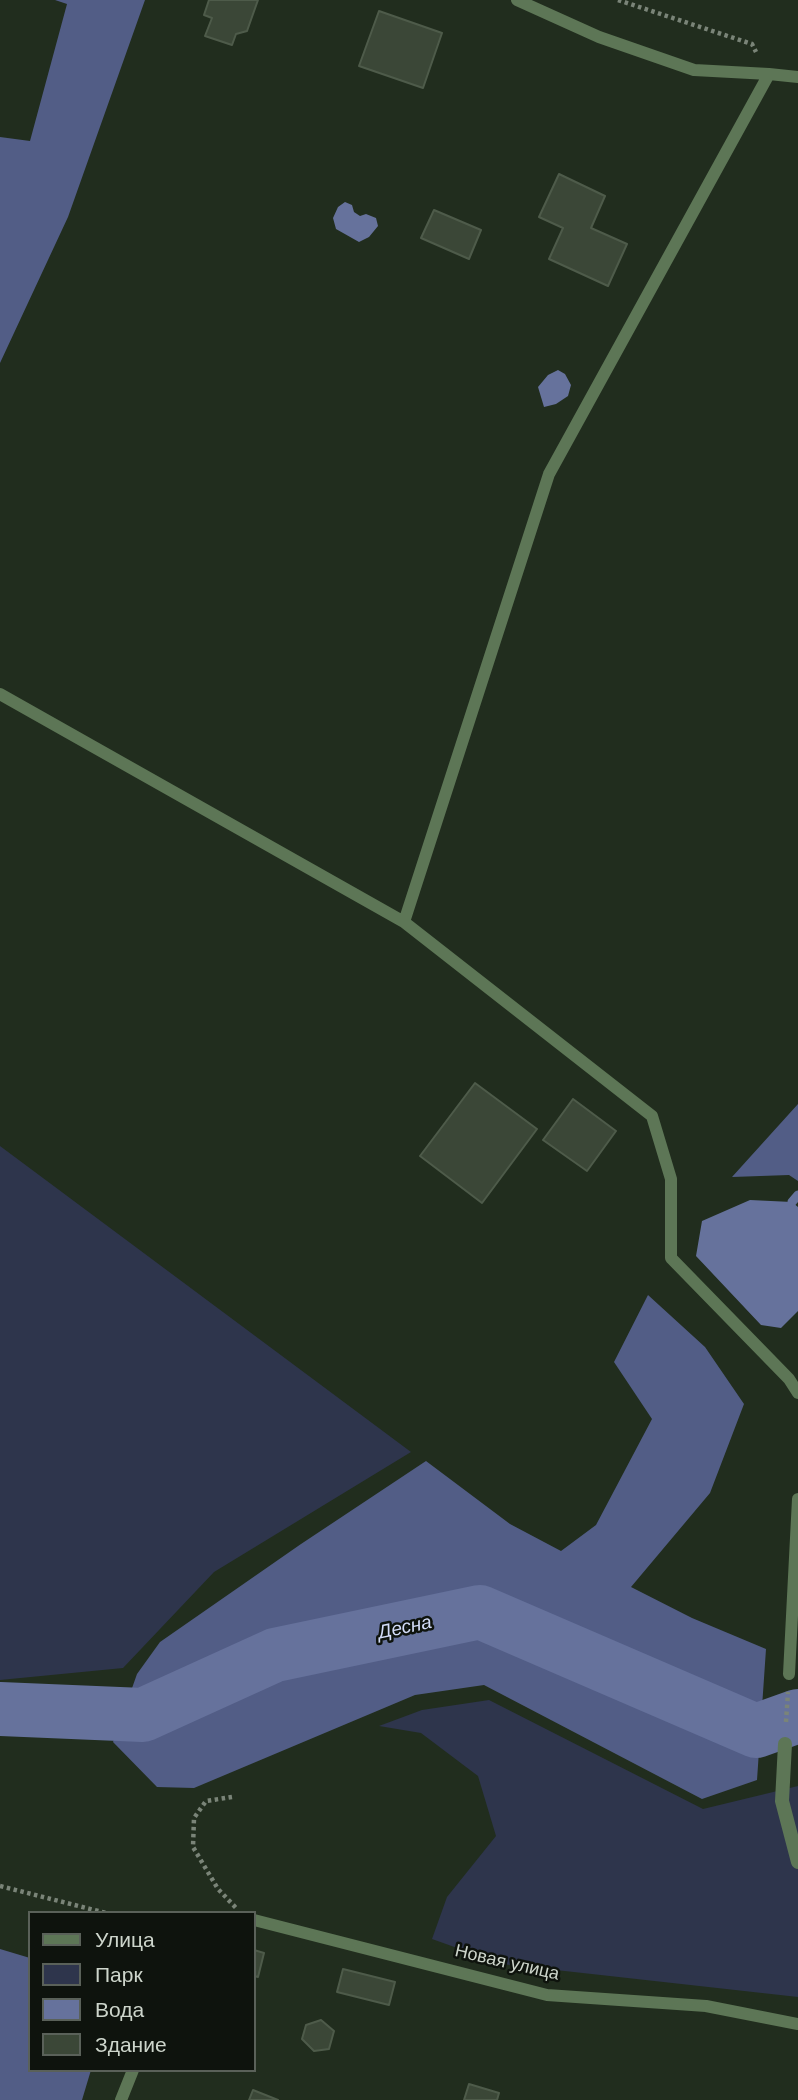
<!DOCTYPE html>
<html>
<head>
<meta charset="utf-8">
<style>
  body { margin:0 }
  #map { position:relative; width:798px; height:2100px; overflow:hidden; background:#212d1e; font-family:Arial,sans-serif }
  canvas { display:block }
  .legend { position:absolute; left:28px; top:1911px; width:228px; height:161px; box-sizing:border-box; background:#0e130d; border:2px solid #5a6159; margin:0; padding:9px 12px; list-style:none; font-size:21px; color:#cdd5cb }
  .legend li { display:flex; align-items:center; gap:14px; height:35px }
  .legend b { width:35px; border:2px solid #5a6159 }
</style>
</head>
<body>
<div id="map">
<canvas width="798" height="2100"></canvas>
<ul class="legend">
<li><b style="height:9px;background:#5d7656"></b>Улица</li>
<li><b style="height:19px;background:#2e354c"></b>Парк</li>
<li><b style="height:19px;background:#66729c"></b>Вода</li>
<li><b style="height:19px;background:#3b4737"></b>Здание</li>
</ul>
</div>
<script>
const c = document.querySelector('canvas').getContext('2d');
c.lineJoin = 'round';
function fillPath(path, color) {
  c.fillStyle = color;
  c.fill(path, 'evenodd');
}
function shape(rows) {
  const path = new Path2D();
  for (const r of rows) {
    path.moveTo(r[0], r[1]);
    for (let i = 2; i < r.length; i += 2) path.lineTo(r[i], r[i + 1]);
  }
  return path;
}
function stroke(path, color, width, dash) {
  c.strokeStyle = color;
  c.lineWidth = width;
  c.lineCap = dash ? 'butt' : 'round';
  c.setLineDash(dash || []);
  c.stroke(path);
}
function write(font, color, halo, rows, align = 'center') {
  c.font = font + ' Arial,sans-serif';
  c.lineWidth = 5;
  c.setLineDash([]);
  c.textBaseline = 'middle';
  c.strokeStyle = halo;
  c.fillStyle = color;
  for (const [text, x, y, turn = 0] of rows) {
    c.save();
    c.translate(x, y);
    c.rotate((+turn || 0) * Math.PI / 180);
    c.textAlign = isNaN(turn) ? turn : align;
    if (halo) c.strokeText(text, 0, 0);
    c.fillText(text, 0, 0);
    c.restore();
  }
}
fillPath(shape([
  [0,1146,411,1452,214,1572,123,1668,0,1680],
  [489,1700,703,1809,798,1786,798,1997,502,1964,432,1939,447,1897,496,1836,478,1776,421,1733,379,1726,422,1710]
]), '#2e354c');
fillPath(shape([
  [55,0,145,0,68,217,0,363,0,137,30,141,67,4],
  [798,1104,798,1181,789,1175,732,1177],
  [648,1295,705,1347,744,1404,710,1493,631,1587,692,1618,766,1649,757,1780,702,1799,484,1685,415,1695,194,1788,157,1787,113,1742,137,1674,160,1642,301,1544,426,1461,510,1524,561,1551,596,1525,652,1419,614,1362],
  [0,1949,30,1958,30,2070,91,2070,82,2100,0,2100]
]), '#525d86');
fillPath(shape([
  [345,202,352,205,354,212,360,216,366,214,376,218,378,226,369,237,359,242,336,229,333,218,338,207],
  [558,370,565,374,571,385,568,396,556,404,544,407,538,387,548,375],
  [750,1200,792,1202,798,1207,798,1311,781,1328,761,1325,696,1256,702,1221]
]), '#66729c');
stroke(shape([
  [792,1202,798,1195]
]), '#66729c', 9);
stroke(shape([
  [0,1709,143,1715,275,1655,480,1612,756,1731,798,1716]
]), '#66729c', 54);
const building = shape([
  [209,0,258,0,247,31,236,34,232,45,205,36,212,18,204,15,209,0],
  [379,11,442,33,423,88,359,66,379,11],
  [559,174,605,196,591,228,627,244,608,286,549,259,563,228,539,217,559,174],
  [434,210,481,230,469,259,421,238,434,210],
  [475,1083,537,1129,482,1203,420,1156,475,1083],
  [573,1099,616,1131,587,1171,543,1140,573,1099],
  [254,1950,264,1953,258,1977,254,1976,254,1950],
  [343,1969,395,1982,389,2005,337,1992,343,1969],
  [321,2020,334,2031,329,2049,314,2051,302,2039,306,2025,321,2020],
  [469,2084,499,2093,497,2100,464,2100,469,2084],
  [253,2090,278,2100,249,2100,253,2090]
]);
fillPath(building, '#3b4737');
stroke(building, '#4e5b4a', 2);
stroke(shape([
  [618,0,752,44,756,52],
  [786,1722,788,1692],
  [232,1797,206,1801,194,1818,193,1847,218,1889,238,1910],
  [0,1886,106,1913]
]), '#7a8478', 4.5, [3.5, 3.5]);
stroke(shape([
  [517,0,599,37,694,70,769,74],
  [0,694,404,922,652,1116,671,1179,671,1258,789,1379,798,1393],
  [404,922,549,474,769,74,798,77],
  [789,1674,798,1499],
  [254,1920,547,1995,706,2006,798,2024],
  [121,2100,133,2070]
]), '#5d7656', 12);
stroke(shape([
  [785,1744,782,1801,798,1862]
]), '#5d7656', 14);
write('18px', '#cdd5cb', '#0e130d', [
  ["Новая улица",507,1963,13]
]);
write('italic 19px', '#d3dcf7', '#0e130d', [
  ["Десна",405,1628,-12]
]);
</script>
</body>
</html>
